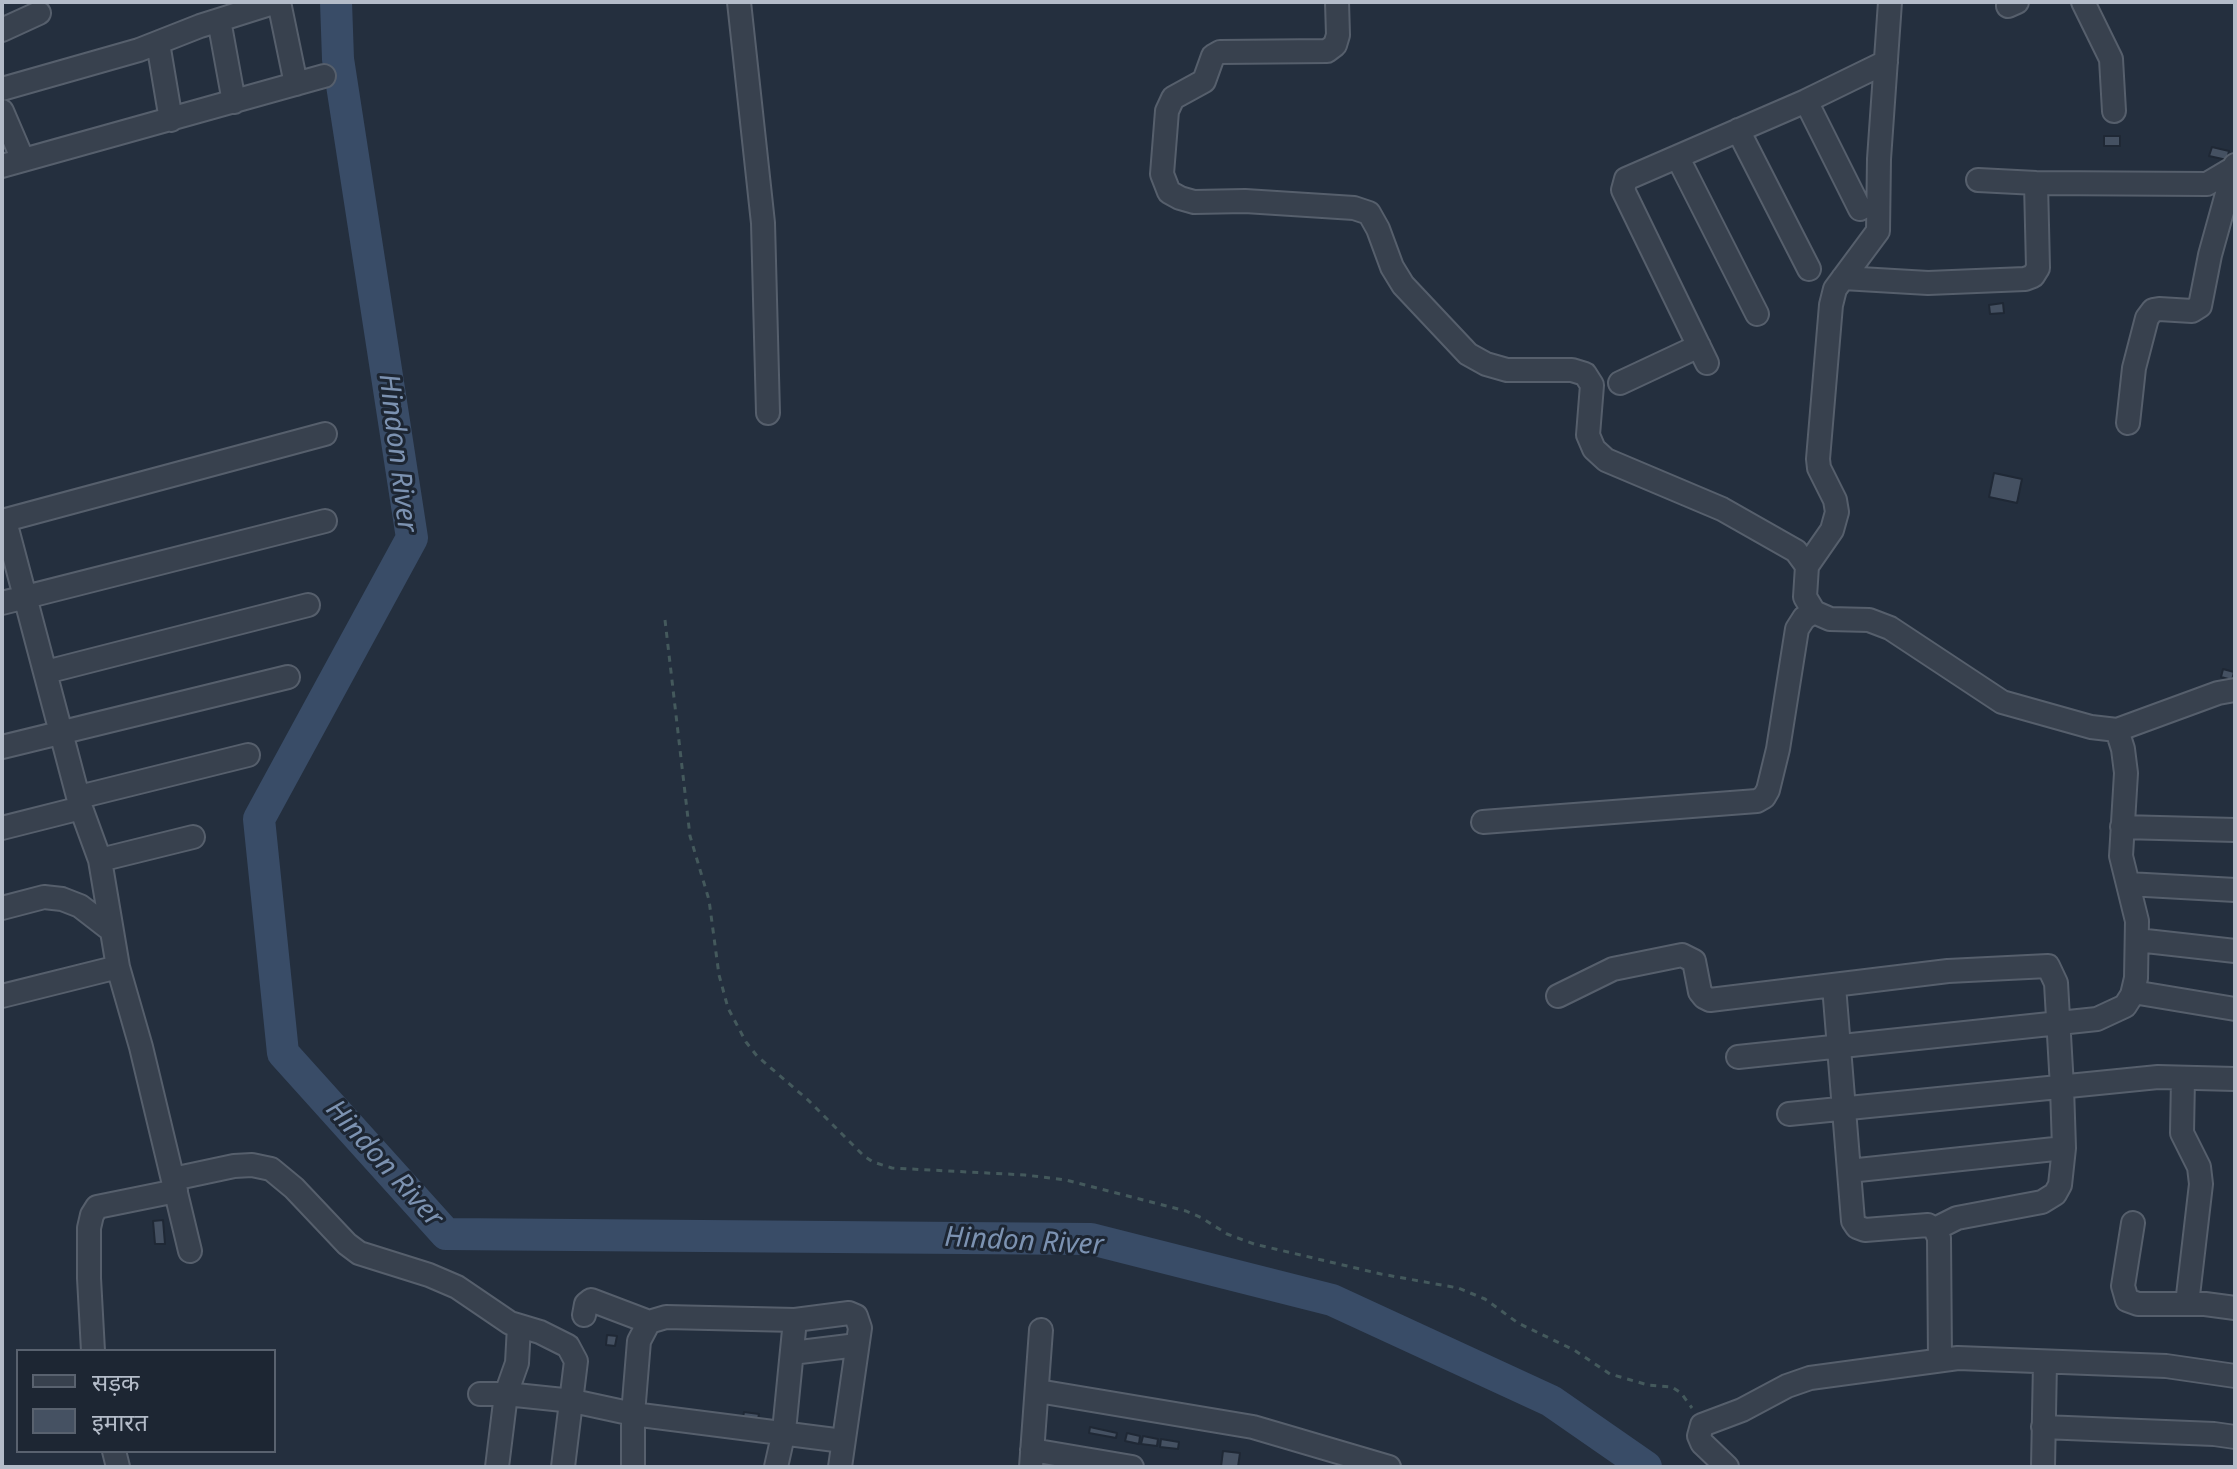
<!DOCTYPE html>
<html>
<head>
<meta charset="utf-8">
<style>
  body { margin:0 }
  #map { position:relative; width:2237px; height:1469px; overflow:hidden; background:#242f3e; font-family:"Noto Sans","Noto Sans Devanagari",sans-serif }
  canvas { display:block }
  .frame { position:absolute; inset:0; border:4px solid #b4bcc9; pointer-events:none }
  .legend { position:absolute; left:16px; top:1349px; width:260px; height:104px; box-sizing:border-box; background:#1d2633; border:2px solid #59626f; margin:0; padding:10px 14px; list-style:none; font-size:24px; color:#b4bcc9 }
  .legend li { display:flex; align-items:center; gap:16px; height:40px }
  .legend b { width:40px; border:2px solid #59626f }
</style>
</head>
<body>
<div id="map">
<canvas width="2237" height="1469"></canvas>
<div class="frame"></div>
<ul class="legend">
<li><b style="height:10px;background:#38414e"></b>सड़क</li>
<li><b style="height:22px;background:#455162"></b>इमारत</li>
</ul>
</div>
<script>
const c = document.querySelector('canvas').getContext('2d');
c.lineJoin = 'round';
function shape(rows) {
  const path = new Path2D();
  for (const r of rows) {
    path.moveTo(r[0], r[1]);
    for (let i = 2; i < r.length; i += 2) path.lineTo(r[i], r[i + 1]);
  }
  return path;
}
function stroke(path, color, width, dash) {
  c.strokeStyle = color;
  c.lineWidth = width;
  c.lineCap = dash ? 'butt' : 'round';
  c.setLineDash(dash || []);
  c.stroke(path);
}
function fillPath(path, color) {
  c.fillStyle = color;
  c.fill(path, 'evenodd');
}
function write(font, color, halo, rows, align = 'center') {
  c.font = font + ' "Noto Sans",sans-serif';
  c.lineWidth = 6;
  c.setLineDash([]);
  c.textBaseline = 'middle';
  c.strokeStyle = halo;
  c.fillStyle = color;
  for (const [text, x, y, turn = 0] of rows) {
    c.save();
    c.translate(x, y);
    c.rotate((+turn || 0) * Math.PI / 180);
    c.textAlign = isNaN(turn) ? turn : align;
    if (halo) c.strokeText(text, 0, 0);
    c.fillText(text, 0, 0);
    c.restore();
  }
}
stroke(shape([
  [336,2,338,59,412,538,259,819,283,1053,446,1234,1091,1239,1332,1300,1551,1401,1646,1467]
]), '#394c67', 32);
const building = shape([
  [2104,136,2120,136,2120,146,2104,146,2104,136],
  [2212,147,2229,151,2227,160,2209,156,2212,147],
  [2003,303,2004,313,1990,314,1989,305,2003,303],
  [1994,473,2022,479,2017,503,1989,497,1994,473],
  [2223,669,2234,672,2232,680,2221,677,2223,669],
  [163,1220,165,1244,155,1244,153,1221,163,1220],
  [607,1335,617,1336,615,1346,606,1345,607,1335],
  [744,1412,759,1414,757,1424,742,1422,744,1412],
  [1090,1427,1117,1433,1116,1438,1089,1433,1090,1427],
  [1127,1433,1140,1436,1139,1444,1125,1441,1127,1433],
  [1143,1436,1158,1439,1157,1446,1141,1444,1143,1436],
  [1161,1439,1179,1442,1178,1449,1160,1447,1161,1439],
  [1223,1451,1240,1453,1238,1467,1221,1467,1223,1451]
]);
fillPath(building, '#455162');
stroke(building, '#1f2835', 2);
const street = shape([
  [279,2,296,84],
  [739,2,763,223,768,413],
  [1337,2,1338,35,1335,45,1327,51,1220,52,1213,56,1204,81,1173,98,1167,111,1162,174,1169,192,1180,198,1194,202,1245,201,1354,208,1369,213,1378,229,1392,267,1403,285,1468,354,1486,364,1507,370,1572,370,1585,374,1592,385,1588,435,1594,449,1606,460,1722,509,1796,551,1807,566,1805,597,1814,612,1830,619,1869,620,1890,628,2002,702,2091,727,2117,730,2218,693,2235,690],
  [2083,2,2111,59,2114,111],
  [2008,6,2017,2],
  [219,20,234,102],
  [2,30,39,13],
  [158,43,171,120],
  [2,89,139,50,200,26,276,2],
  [1806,101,1860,209],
  [2,111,23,160],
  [1738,130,1809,269],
  [1678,158,1757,314],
  [2,166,324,76],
  [1978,180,2036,183,2207,184,2234,168],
  [1843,278,1928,283,2025,279,2033,276,2038,268,2036,183],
  [1707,363,1623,190,1626,179,1806,101,1886,62],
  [1620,383,1699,346],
  [2128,423,2134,368,2147,318,2153,310,2159,309,2192,311,2200,306,2210,255,2235,165],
  [2,521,325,434],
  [5,521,81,808,100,860,118,967,141,1047,190,1251],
  [1807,566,1832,530,1837,512,1835,500,1819,468,1818,459,1831,305,1835,289,1878,231,1879,159,1890,2],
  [2,603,325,521],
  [46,672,308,605],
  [2,747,288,677],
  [79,797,248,755],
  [1483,822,1757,801,1764,797,1768,790,1778,749,1797,629,1804,618,1814,612],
  [2122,827,2235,830],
  [2,828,81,808],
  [100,860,193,837],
  [2128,884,2235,890],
  [2,908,44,897,62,899,80,906,111,930],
  [2137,940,2235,951],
  [1834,986,1853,1221,1857,1227,1865,1230,1928,1225,1935,1229,1939,1238,1940,1360],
  [2133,992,2235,1009],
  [2,996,118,967],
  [1558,996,1613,969,1682,955,1694,961,1700,992,1704,997,1710,1000,1948,971,2048,966,2056,983,2062,1087,2064,1148,2060,1185,2055,1194,2042,1202,1957,1218,1935,1229],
  [1738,1057,2097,1019,2125,1006,2132,995,2136,978,2137,921,2121,856,2126,773,2123,749,2117,730],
  [2183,1078,2182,1133,2199,1167,2201,1184,2187,1304],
  [1789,1114,2158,1077,2235,1079],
  [1849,1171,2064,1148],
  [173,1179,234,1166,252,1165,271,1169,294,1188,347,1244,359,1253,429,1275,457,1287,510,1323,540,1332,568,1346,576,1361,563,1467],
  [2133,1223,2123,1286,2127,1300,2138,1304,2205,1304,2235,1308],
  [584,1315,586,1304,591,1300,649,1322],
  [93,1351,89,1278,89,1228,92,1215,97,1207,176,1191],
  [792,1353,857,1345],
  [1038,1391,1253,1427,1389,1467],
  [480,1394,506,1394,573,1401,633,1414,843,1441],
  [2043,1427,2214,1434,2235,1437],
  [1032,1450,1132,1467],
  [114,1451,118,1467],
  [497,1467,506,1394,517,1363,519,1326],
  [633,1467,633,1414,639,1341,649,1322,666,1317,795,1320,849,1313,856,1316,860,1328,840,1467],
  [776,1467,784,1431,795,1320],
  [1031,1467,1041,1330],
  [1727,1467,1702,1443,1699,1436,1702,1425,1742,1410,1787,1386,1810,1378,1958,1358,2166,1366,2235,1376],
  [2043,1467,2045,1362]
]);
stroke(street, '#565f6c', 26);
stroke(shape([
  [665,620,690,836,709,900,719,975,728,1008,746,1042,757,1056,808,1100,864,1156,873,1162,892,1168,1025,1175,1066,1180,1186,1211,1202,1218,1227,1234,1254,1244,1381,1274,1458,1288,1485,1299,1518,1323,1574,1350,1610,1374,1648,1385,1672,1387,1681,1393,1692,1408]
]), '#44595c', 3, [6, 6]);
stroke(street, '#38414e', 22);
write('italic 28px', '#7c92b1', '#1d2633', [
  ["Hindon River",397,453,83],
  ["Hindon River",384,1164,48],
  ["Hindon River",1024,1242,3]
]);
</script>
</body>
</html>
